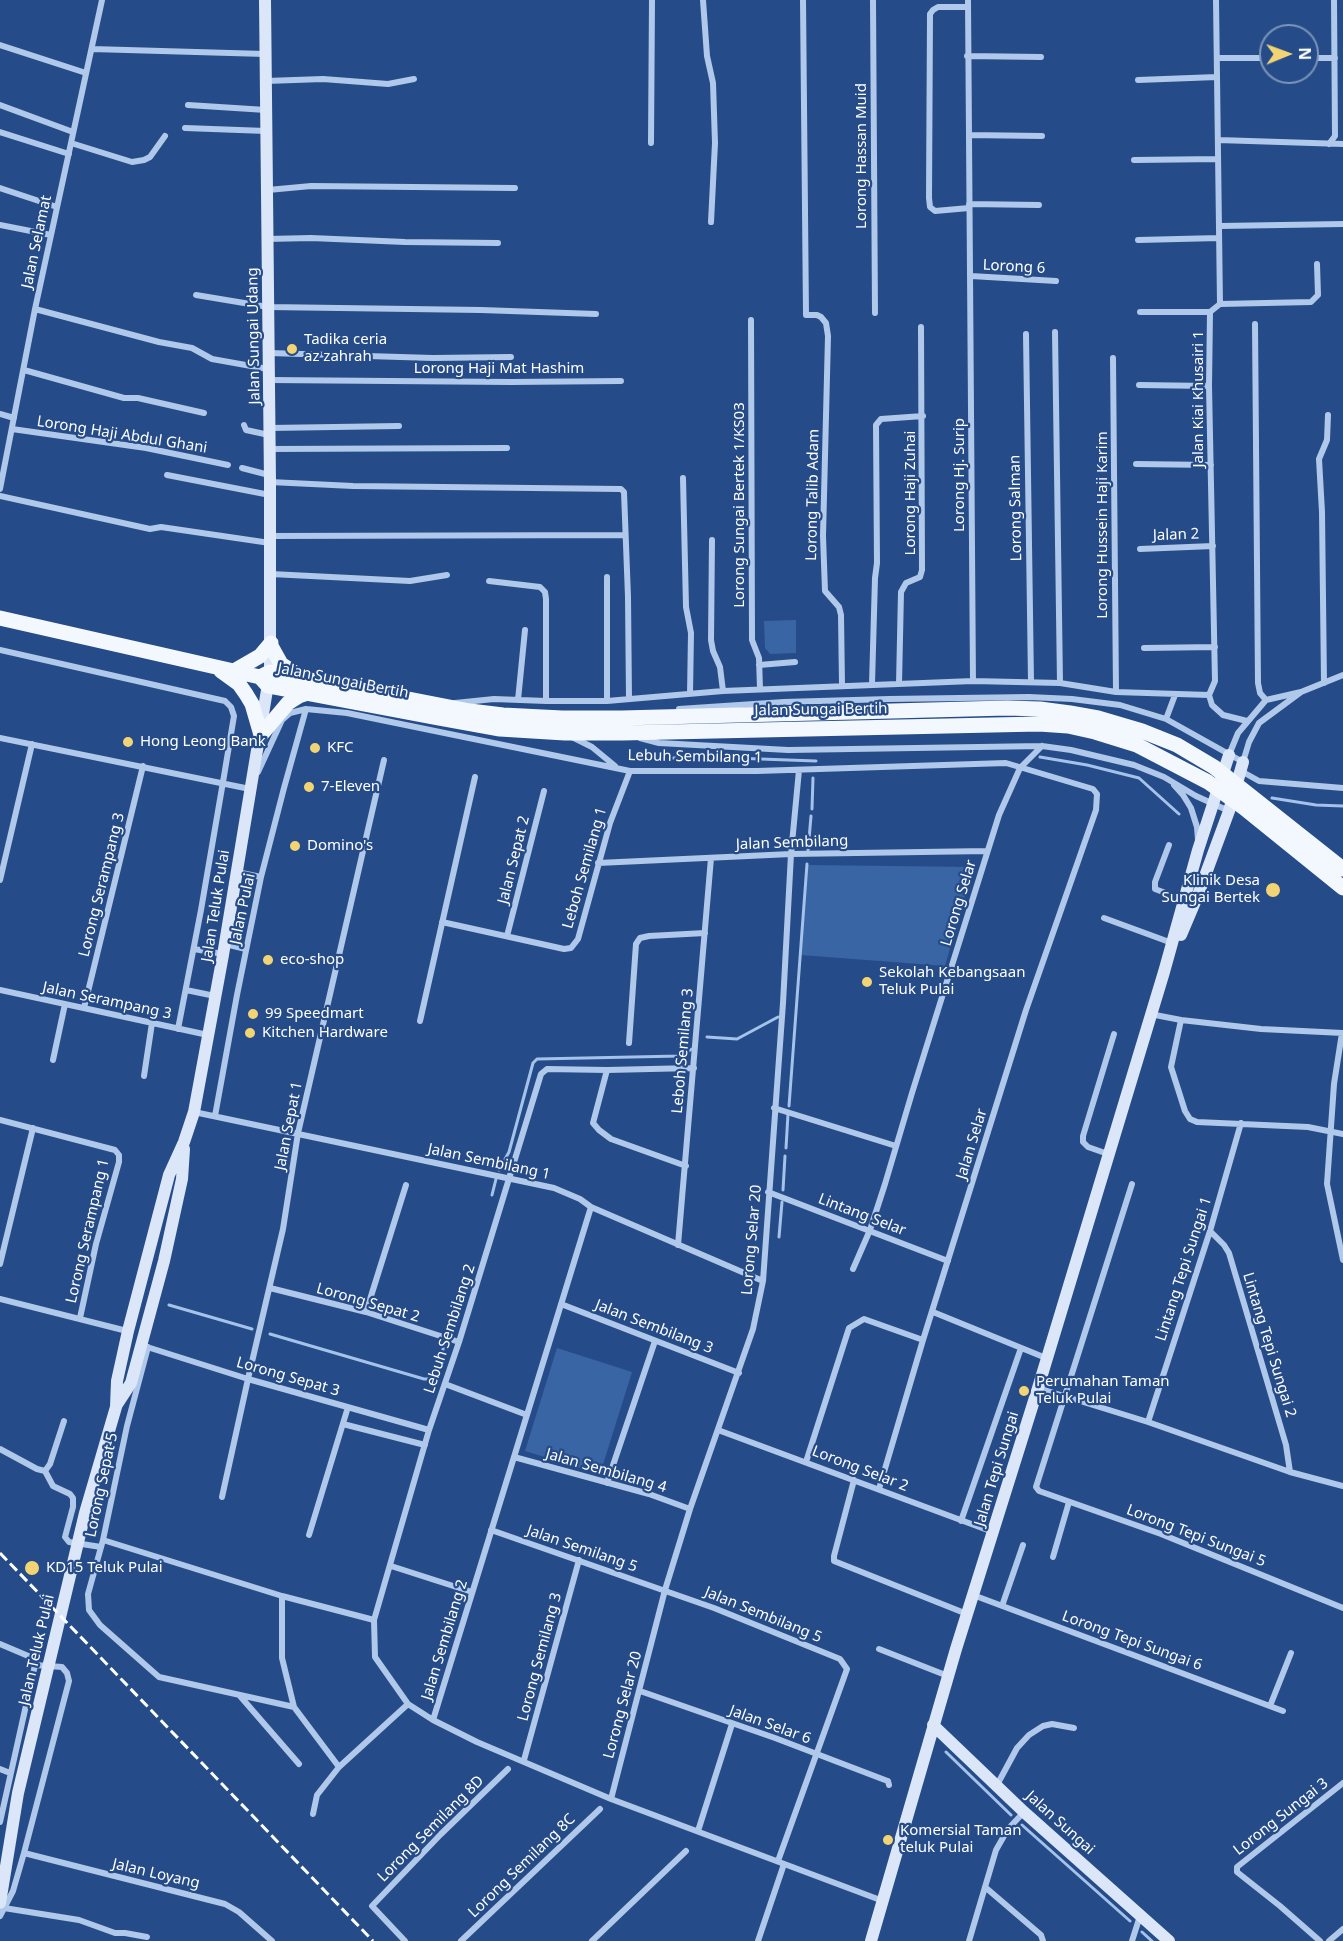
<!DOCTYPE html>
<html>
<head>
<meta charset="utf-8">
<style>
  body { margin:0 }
  #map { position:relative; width:1343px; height:1941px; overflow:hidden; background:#254c88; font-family:"Noto Sans",sans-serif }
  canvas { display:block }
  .north { position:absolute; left:1259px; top:24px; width:60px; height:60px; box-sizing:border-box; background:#254c88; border:2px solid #7c94b8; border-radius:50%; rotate:89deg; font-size:16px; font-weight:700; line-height:24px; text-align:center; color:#fff }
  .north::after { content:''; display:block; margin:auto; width:21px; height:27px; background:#f3d474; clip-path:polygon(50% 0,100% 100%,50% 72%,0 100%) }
</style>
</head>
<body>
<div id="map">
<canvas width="1343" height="1941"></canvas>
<div class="north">N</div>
</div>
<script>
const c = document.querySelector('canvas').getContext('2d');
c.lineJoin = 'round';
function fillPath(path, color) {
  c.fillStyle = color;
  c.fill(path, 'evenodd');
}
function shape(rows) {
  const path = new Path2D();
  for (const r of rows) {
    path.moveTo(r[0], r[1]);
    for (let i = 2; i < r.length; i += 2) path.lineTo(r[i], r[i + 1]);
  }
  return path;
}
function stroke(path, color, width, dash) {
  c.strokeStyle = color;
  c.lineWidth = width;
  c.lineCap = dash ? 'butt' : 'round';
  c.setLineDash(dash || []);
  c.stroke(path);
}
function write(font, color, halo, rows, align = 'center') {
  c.font = font + ' "Noto Sans",sans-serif';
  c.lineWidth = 4.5;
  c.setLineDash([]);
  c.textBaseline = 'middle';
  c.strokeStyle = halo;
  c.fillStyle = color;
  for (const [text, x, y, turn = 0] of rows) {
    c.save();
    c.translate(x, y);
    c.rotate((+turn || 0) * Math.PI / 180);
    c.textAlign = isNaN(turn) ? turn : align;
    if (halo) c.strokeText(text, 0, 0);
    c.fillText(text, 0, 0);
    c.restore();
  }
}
fillPath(shape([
  [796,620,796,653,770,654,765,648,764,621],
  [807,865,973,867,945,966,801,955],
  [557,1348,632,1372,600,1474,525,1451]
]), '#3965a4');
stroke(shape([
  [1040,757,1087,765,1139,778,1179,814],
  [642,759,705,757,816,761],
  [1272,798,1316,805,1343,806],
  [812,809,813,778],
  [808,851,811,816],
  [707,1037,737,1039,778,1017],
  [789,1106,807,864],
  [786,1148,788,1114],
  [499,1170,509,1152,533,1063,537,1059,680,1056,692,1049],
  [783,1190,785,1156],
  [492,1195,496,1179],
  [779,1237,782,1202],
  [169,1305,252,1329],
  [270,1334,424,1379,430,1379,435,1376,444,1346],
  [946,1752,1011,1815],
  [1022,1825,1130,1921],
  [1142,1932,1152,1941]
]), '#a4c2ea', 3);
stroke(shape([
  [703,0,707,56,713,83,715,143,711,222],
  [803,0,806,315,817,315,821,317,826,323,828,336,823,536,825,591,839,607,841,615,842,685],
  [873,0,875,313],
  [968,0,973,681],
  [968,7,938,7,933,10,930,14,929,198,930,207,935,211,969,208],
  [0,45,86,73],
  [92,49,265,54],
  [967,56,1041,57],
  [1217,58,1271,58],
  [1307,58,1335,58],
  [1138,80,1217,77],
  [266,81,323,79,388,84,414,79],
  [0,105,73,132],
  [188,105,266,110],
  [185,128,266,131],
  [0,132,69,154],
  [969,135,1042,136],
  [1218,140,1343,144],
  [71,143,132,162,144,160,150,157,165,136],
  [651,143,652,0],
  [1329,144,1335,136,1334,0],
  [1134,160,1218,159],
  [0,188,57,207],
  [268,190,311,186,515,188],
  [969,204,1039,205],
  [0,225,51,235],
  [1220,226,1343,224],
  [267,239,311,238,405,242,498,243],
  [1138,240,1219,238],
  [971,276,1056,281],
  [196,295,268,307,481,310,596,314],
  [1220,304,1311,302,1318,295,1317,264],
  [35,309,159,342,192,348,212,359,268,369],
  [1140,312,1210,312],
  [751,320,752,640,759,658,760,689],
  [1255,324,1258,683,1260,693,1266,700],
  [1055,332,1060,683],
  [1026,334,1031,682],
  [269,353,433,358,511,357],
  [1113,358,1116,692],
  [24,370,124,398,138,398,204,413],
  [269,380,511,382,621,381],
  [1139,385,1209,386],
  [0,414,14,418],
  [244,425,246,430,269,435],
  [270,428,399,426],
  [12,429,146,448,228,465],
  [270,449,507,448],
  [1136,464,1211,465],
  [242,468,269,475],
  [167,475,270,495],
  [683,478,686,607,691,633,690,694],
  [270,482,353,486,621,489,624,492,628,597,629,699],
  [0,489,35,309,102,0],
  [0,496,150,529,161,527,270,543],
  [270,536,625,535],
  [712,540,711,640,713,651,720,667,723,691],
  [1140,549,1213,546],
  [271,574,410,581,447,575],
  [607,577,607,701],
  [489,581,540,587,545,592,546,599,546,701],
  [1144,648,1215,647],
  [0,650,225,701,231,707,234,716,223,782,201,910,178,1029],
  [759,665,795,662],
  [1324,683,1322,512,1319,459,1327,440,1328,415],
  [872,684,875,578,877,563,876,425,881,419,923,416],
  [899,684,901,592,906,583,920,577,922,570,921,327],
  [1209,695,1212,705,1223,715,1247,721],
  [518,700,525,630],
  [455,703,494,699,546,701,607,701,723,691,973,681,1060,683,1116,692,1209,695,1215,681,1209,386,1210,312,1220,304,1216,0],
  [679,709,784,702,889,699,1029,697,1072,699,1120,705,1166,719,1243,762,1249,742,1259,723,1301,692],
  [1166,719,1175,695],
  [572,737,592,747,615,766],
  [0,738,250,789,251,787],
  [640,738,659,743,788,750,1042,746,1071,750,1134,765,1164,777,1196,796,1229,811],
  [1229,755,1238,733,1266,700,1301,692,1343,675],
  [1241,771,1259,781,1343,788],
  [258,772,282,720,290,713,306,709,347,713,630,771,757,771,1006,763,1093,789,1097,794,1096,810,1026,1010,923,1340,879,1489],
  [1174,785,1183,795,1191,808,1197,827,1198,840],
  [1169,845,1155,882,1155,889,1184,900],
  [598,863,791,854,987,851],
  [237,872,261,877],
  [0,880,32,744],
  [1104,918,1172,943],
  [442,922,564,949,571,948,578,939,610,823,630,771],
  [507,936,544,791],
  [225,944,246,949],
  [194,949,223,954],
  [0,990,208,1035],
  [186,990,215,996],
  [84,1008,143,766],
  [1150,1014,1181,1020,1261,1029,1343,1033],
  [1181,1020,1171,1067,1185,1111,1190,1119,1197,1122,1308,1127,1343,1134],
  [420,1021,475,777],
  [1342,1033,1334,1084,1327,1184,1343,1260],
  [629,1043,636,944,640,938,649,936,705,933],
  [53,1060,65,1004],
  [694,1068,607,1070,547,1069,541,1074,459,1342,429,1430,374,1620,375,1657,408,1704,433,1720,477,1742,611,1799,883,1901],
  [607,1070,593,1123,599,1130,611,1139,686,1166],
  [144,1076,152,1023],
  [774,1108,896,1146],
  [194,1112,554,1188,580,1199,591,1207,763,1281],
  [215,1116,237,995,261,877,284,788,306,709],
  [0,1120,115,1150,119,1155,119,1162,96,1244,80,1318],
  [1108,1154,1088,1147,1083,1142,1083,1136,1114,1034],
  [1132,1184,1036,1487,1039,1491,1161,1534,1343,1608],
  [768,1192,948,1261],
  [1210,1231,1224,1245,1229,1253,1286,1445,1290,1472],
  [678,1245,711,858],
  [0,1264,33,1128],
  [853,1269,870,1230,885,1184,912,1093,999,815,1020,768,1042,746],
  [270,1288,366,1312,459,1342],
  [0,1299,127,1331],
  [561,1304,739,1373],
  [366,1312,406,1185],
  [933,1312,1046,1358],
  [144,1346,248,1379,429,1430],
  [148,1347,127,1426,103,1540,88,1594,89,1610,100,1625,159,1677,294,1707],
  [445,1384,527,1415],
  [1038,1388,1148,1422,1290,1472,1343,1486],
  [1148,1422,1210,1231,1241,1123],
  [343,1424,425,1445],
  [718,1430,993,1532],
  [0,1449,37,1469,45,1471],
  [514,1457,649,1494,690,1509],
  [806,1462,849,1328,864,1319,923,1340],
  [45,1471,53,1486,70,1494,73,1498,73,1507,65,1537,69,1542,101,1547],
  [45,1471,50,1464,64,1421],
  [854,1480,834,1556,834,1561,967,1614],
  [607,1483,655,1341],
  [222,1497,248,1379,283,1229,298,1133,384,760],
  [961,1521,1021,1348],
  [491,1530,714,1608,840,1659,847,1669,778,1861],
  [309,1535,348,1407],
  [103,1540,282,1596,374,1620],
  [1053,1557,1069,1502],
  [391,1566,472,1592],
  [973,1595,1283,1711],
  [282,1596,282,1658,294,1707,339,1767],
  [1002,1606,1023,1545],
  [0,1644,33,1658,35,1665,0,1822],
  [879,1649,948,1676],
  [640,1691,775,1738,885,1780,888,1781,889,1785],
  [240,1696,299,1764],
  [1270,1706,1291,1653],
  [433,1720,591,1207],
  [524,1760,579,1560],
  [0,1769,10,1773],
  [997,1785,1017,1748,1029,1735,1043,1726,1052,1724,1074,1728],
  [611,1799,665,1590,690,1509,753,1329,763,1281,783,1003,791,854,799,770],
  [313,1814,317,1795,339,1767,408,1704],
  [698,1831,732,1724],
  [24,1853,225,1904,239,1912,272,1941],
  [985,1887,1041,1935,1043,1941],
  [4,1908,79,1920,115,1933,125,1933,147,1937],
  [0,1916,13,1891,24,1853,69,1681,67,1673,62,1667,35,1665],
  [405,1941,372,1906,441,1834,508,1769],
  [461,1941,600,1809],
  [592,1941,686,1851],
  [758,1941,784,1864],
  [969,1941,996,1850,1008,1829,1024,1812],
  [1132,1941,1140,1916],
  [1320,1941,1280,1906,1237,1872,1237,1867,1343,1783],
  [1329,1941,1343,1929]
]), '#b0c8e9', 6);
stroke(shape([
  [1181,935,1198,895,1229,811,1243,762],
  [116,1406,131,1383,164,1261,182,1179,184,1149],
  [933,1725,1024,1812,1169,1941],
  [0,1903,18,1793,85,1513,116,1407,117,1381,128,1331,169,1175,184,1142,194,1112,223,955,270,672,270,482,265,0],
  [871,1941,956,1649,1038,1388,1164,972,1198,850,1229,755]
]), '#dbe6f8', 12);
stroke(shape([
  [0,618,260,677,270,672,470,711,503,715,562,718,622,718,1007,708,1040,709,1070,713,1098,718,1142,731,1177,745,1214,767,1343,869],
  [271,646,281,664,298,675],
  [221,671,239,684,246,694,252,704,261,735],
  [234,671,260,656,271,643],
  [260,677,268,686,438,718,500,729,565,733,622,733,1039,724,1068,726,1095,732,1137,745,1208,782,1244,808,1343,888],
  [261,735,288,703,299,696,308,693]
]), '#f3f7fe', 15);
stroke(shape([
  [0,1553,373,1941]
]), '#fff', 3, [10, 4.5]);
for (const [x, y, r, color] of [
  [292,349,6,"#f3d474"],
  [128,742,6,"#f3d474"],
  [315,748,6,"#f3d474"],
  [309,787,6,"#f3d474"],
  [295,846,6,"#f3d474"],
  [1273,890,8,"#f3d474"],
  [268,960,6,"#f3d474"],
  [867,982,6,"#f3d474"],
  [253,1014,6,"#f3d474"],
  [250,1033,6,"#f3d474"],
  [1024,1391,6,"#f3d474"],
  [32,1568,8,"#f3d474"],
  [888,1840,6,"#f3d474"]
]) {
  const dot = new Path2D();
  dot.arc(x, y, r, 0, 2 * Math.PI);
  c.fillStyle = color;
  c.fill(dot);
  stroke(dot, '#254c88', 2);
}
write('15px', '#fff', '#254c88', [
  ["Lorong Hassan Muid",862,156,-90],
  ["Jalan Selamat",37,242,-78],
  ["Lorong 6",1014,267,3],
  ["Jalan Sungai Udang",254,336,-91],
  ["Lorong Haji Mat Hashim",499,369],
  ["Jalan Kiai Khusairi 1",1199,399,-90],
  ["Lorong Haji Abdul Ghani",122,435,9],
  ["Lorong Hj. Surip",960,475,-90],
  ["Lorong Haji Zuhai",911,493,-90],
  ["Lorong Talib Adam",813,495,-89],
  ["Lorong Sungai Bertek 1/KS03",740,505,-90],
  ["Lorong Salman",1016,508,-91],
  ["Lorong Hussein Haji Karim",1103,525,-90],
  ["Jalan 2",1176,535,-2],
  ["Jalan Sungai Bertih",343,681,11],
  ["Jalan Sungai Bertih",821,710,-1],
  ["Lebuh Sembilang 1",695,757,1],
  ["Jalan Sembilang",792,843,-2],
  ["Jalan Sepat 2",514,860,-76],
  ["Leboh Semilang 1",585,868,-74],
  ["Lorong Serampang 3",102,885,-76],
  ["Lorong Selar",959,903,-73],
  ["Jalan Teluk Pulai",216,906,-81],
  ["Jalan Pulai",243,909,-78],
  ["Jalan Serampang 3",107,1001,12],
  ["Leboh Semilang 3",683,1051,-85],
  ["Jalan Sepat 1",289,1126,-79],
  ["Jalan Selar",972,1144,-73],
  ["Jalan Sembilang 1",489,1162,12],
  ["Lintang Selar",862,1215,21],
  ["Lorong Serampang 1",88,1231,-77],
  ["Lorong Selar 20",752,1240,-85],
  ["Lintang Tepi Sungai 1",1184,1269,-72],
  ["Lorong Sepat 2",368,1303,16],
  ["Jalan Sembilang 3",654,1327,21],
  ["Lebuh Sembilang 2",450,1329,-72],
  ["Lintang Tepi Sungai 2",1269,1345,73],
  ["Lorong Sepat 3",288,1377,16],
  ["Lorong Selar 2",860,1469,21],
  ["Jalan Tepi Sungai",997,1469,-73],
  ["Jalan Sembilang 4",606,1471,16],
  ["Lorong Sepat 5",102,1485,-78],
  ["Lorong Tepi Sungai 5",1196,1536,21],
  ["Jalan Semilang 5",582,1549,19],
  ["Jalan Sembilang 5",763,1615,22],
  ["Jalan Sembilang 2",445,1640,-73],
  ["Lorong Tepi Sungai 6",1132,1641,20],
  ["Jalan Teluk Pulai",37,1650,-77],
  ["Lorong Semilang 3",540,1657,-75],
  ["Lorong Selar 20",623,1705,-75],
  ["Jalan Selar 6",770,1725,20],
  ["Lorong Sungai 3",1281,1817,-38],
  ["Jalan Sungai",1060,1823,42],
  ["Lorong Semilang 8D",431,1829,-45],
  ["Lorong Semilang 8C",522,1866,-44],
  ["Jalan Loyang",156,1874,13]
]);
write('15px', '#fff', '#254c88', [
  ["Tadika ceria",304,340],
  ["az zahrah",304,357],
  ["Hong Leong Bank",140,742],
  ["KFC",327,748],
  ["7-Eleven",321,787],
  ["Domino's",307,846],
  ["Klinik Desa",1260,881,"right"],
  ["Sungai Bertek",1260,898,"right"],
  ["eco-shop",280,960],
  ["Sekolah Kebangsaan",879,973],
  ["Teluk Pulai",879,990],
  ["99 Speedmart",265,1014],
  ["Kitchen Hardware",262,1033],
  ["Perumahan Taman",1036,1382],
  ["Teluk Pulai",1036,1399],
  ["KD15 Teluk Pulai",46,1568],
  ["Komersial Taman",900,1831],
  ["teluk Pulai",900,1848]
], 'left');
</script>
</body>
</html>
